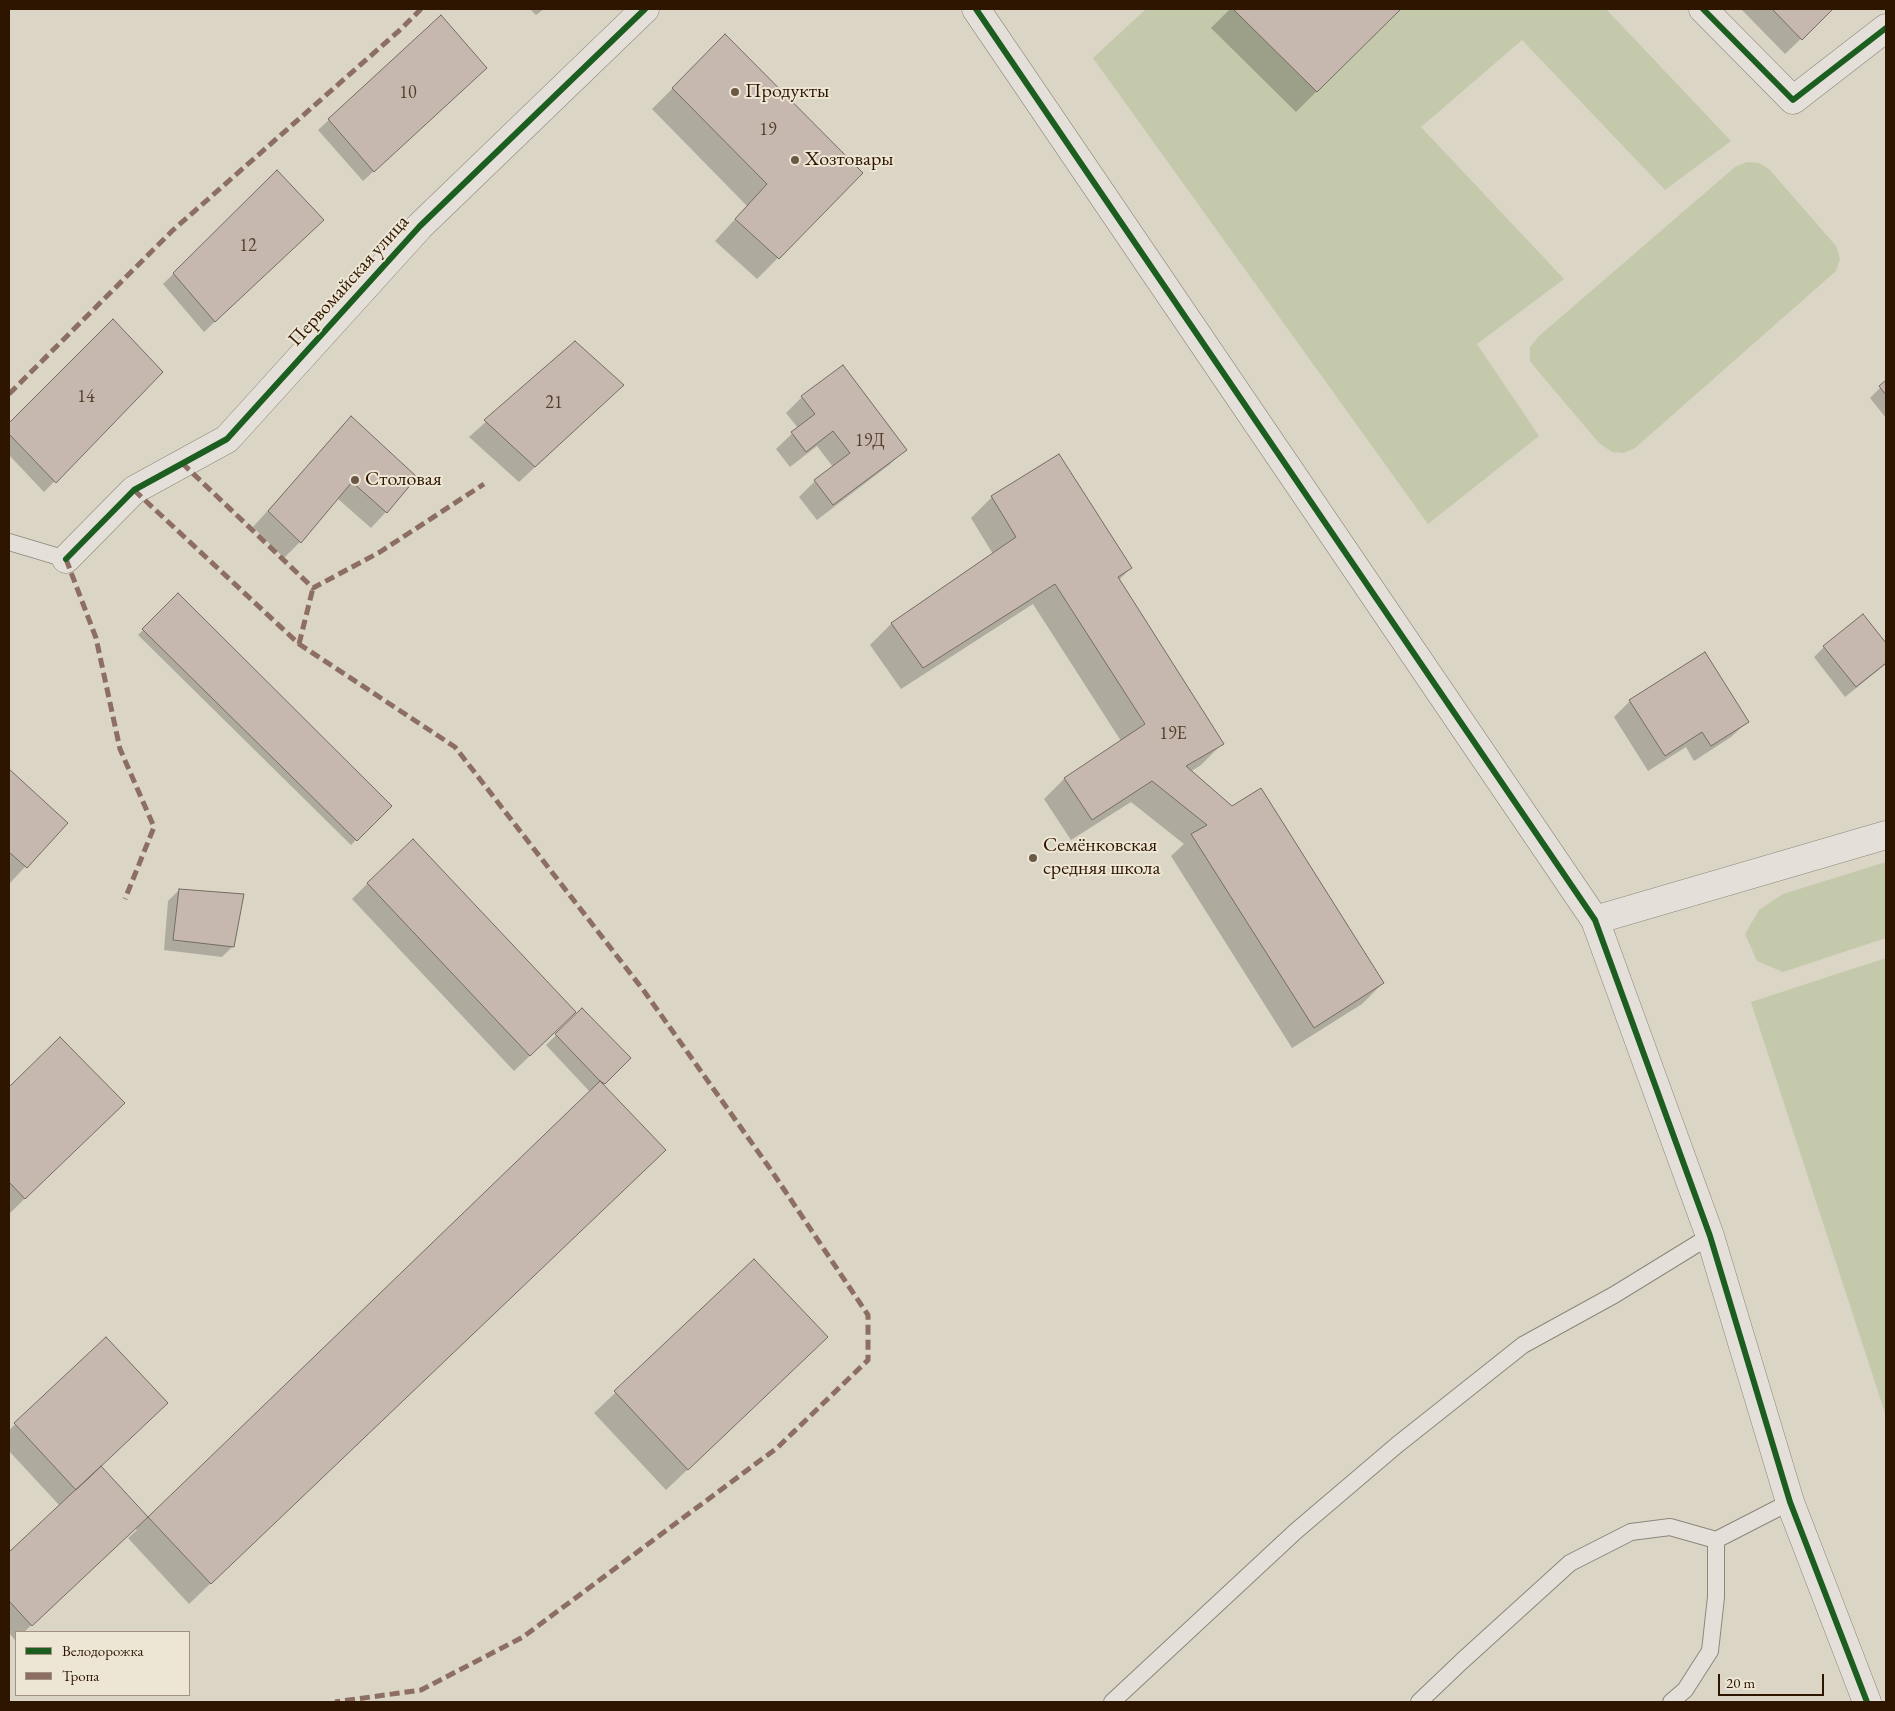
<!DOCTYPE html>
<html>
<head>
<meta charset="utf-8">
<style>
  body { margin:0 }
  #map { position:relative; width:1895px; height:1711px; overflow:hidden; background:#dbd5c6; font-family:"EB Garamond",serif }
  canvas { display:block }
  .frame { position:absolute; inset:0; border:10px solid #2e1500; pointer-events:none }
  .legend { position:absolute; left:15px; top:1631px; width:175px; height:65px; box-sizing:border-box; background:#ede6d4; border:1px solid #a1927f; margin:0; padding:6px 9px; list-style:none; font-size:15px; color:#2e1500 }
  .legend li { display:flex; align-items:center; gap:10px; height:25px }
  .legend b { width:25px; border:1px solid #a1927f }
  .scale { position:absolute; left:1718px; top:1674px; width:106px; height:22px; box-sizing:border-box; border:2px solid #2e1500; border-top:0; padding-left:6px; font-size:15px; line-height:18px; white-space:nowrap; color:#2e1500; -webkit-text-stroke:4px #ede6d4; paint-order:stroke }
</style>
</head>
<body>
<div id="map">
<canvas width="1895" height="1711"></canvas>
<div class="frame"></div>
<ul class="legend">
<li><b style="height:6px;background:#1b5e20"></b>Велодорожка</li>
<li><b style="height:6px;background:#8d6e63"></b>Тропа</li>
</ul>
<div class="scale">20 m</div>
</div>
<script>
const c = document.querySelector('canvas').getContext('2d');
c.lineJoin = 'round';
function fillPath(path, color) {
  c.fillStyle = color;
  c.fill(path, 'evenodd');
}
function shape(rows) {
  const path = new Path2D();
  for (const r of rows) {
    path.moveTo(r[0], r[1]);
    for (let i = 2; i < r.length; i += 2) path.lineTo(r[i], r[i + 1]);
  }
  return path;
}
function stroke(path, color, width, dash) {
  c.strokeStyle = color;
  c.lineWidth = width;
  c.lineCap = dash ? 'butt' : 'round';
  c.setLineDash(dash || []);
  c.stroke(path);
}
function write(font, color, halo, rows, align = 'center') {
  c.font = font + ' "EB Garamond",serif';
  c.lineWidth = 4;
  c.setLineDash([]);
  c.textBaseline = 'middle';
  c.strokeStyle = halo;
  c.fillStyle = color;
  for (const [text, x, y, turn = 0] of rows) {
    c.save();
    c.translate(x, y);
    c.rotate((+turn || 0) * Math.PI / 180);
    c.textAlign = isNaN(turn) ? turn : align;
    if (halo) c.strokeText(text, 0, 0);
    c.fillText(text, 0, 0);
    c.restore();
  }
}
fillPath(shape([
  [1146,9,1606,9,1731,141,1665,190,1522,40,1421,127,1564,279,1477,344,1539,436,1428,524,1093,58],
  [1747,162,1759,163,1769,169,1836,246,1840,259,1836,271,1635,448,1624,453,1612,452,1599,443,1538,371,1530,361,1530,347,1539,336,1735,167],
  [1886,862,1886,938,1783,972,1757,961,1745,934,1759,910,1783,894],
  [1886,958,1886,1413,1885,1413,1751,1002]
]), '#c3c9aa');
fillPath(shape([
  [530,9,544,9,536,15],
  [1230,9,1399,9,1296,112,1211,28],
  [1741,9,1832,9,1785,54],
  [441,17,475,78,363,181,318,130],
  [725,36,862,173,757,279,715,241,747,206,652,109],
  [277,172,311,231,204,332,163,284],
  [113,321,161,372,44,492,9,455,9,424],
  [575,342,606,401,519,482,469,437],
  [1886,382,1886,418,1870,398],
  [802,397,905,450,889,465,817,520,799,497,815,481,833,467,817,446,790,467,776,449,798,428,786,413],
  [351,418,386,512,371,528,337,498,300,542,284,558,253,527],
  [992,497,1131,568,1119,580,1222,744,1201,765,1190,772,1383,983,1362,1004,1292,1048,1171,856,1184,844,1131,802,1071,840,1044,799,1065,778,1121,741,1033,604,901,689,870,645,891,624,993,554,971,518],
  [178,595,390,806,351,845,138,635],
  [1863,616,1886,645,1886,664,1845,697,1814,657,1824,647],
  [1630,701,1747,722,1731,737,1694,761,1686,747,1648,771,1614,717],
  [9,771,66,823,10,883,9,882],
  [368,883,559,1028,514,1071,352,899],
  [179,890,233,946,222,957,164,950,168,901],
  [582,1010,630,1058,602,1085,643,1171,189,1604,128,1538,137,1530,135,1528,24,1632,16,1632,16,1641,9,1633,9,1554,60,1506,9,1451,9,1430,106,1339,100,1466,148,1518,590,1092,546,1045],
  [60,1039,107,1118,9,1214,9,1088],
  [754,1261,805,1358,666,1490,594,1413]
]), '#0003');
const building = shape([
  [1233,9,1401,9,1317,92,1233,9],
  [1772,9,1833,9,1802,40,1772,9],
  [441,15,487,68,374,172,328,119,441,15],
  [725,34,863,173,779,259,735,219,767,184,672,88,725,34],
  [277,170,324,220,215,322,173,273,277,170],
  [113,319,163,372,56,483,9,434,9,423,113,319],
  [575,341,624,385,535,467,484,420,575,341],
  [843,365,907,450,833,505,814,480,850,453,833,431,806,452,791,432,815,414,801,396,843,365],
  [1886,380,1886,395,1879,386,1886,380],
  [351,416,417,477,387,513,352,482,301,543,268,511,351,416],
  [1059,454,1132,568,1118,577,1224,744,1186,766,1232,806,1261,788,1384,983,1314,1028,1191,834,1207,825,1152,781,1092,820,1064,778,1145,724,1055,584,923,668,891,623,1016,537,991,496,1059,454],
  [178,593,392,806,357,841,142,629,178,593],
  [1863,614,1886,643,1886,663,1856,687,1823,646,1863,614],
  [1705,652,1749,722,1711,746,1702,732,1665,756,1629,700,1705,652],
  [9,769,68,823,27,868,9,852,9,769],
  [413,839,576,1012,530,1056,367,883,413,839],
  [179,889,244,894,234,947,173,940,179,889],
  [582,1008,631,1058,605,1084,600,1081,555,1034,582,1008],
  [60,1037,125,1103,25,1199,9,1182,9,1087,60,1037],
  [600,1081,666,1150,211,1584,148,1517,600,1081],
  [754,1259,828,1337,688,1470,614,1391,754,1259],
  [106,1337,168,1403,76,1490,14,1423,106,1337],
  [101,1466,148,1517,32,1626,9,1601,9,1552,101,1466]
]);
fillPath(building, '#c7b8af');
stroke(building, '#746c61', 1);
const lane = shape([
  [9,542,66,559],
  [1112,1702,1296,1531,1397,1445,1523,1345,1614,1295,1710,1236],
  [1419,1702,1462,1661,1570,1563,1631,1532,1670,1527,1716,1540,1790,1502],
  [1671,1702,1685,1690,1710,1651,1716,1597,1716,1540]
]);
const street = shape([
  [976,9,1595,920,1710,1236,1790,1502,1867,1702],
  [1703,9,1793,100,1886,28],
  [66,559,134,490,227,439,420,226,645,9],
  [1595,920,1886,835]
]);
stroke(lane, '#8d867b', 18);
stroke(street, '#8d867b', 29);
stroke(lane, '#e4e0d9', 16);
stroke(street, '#e4e0d9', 28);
stroke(shape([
  [9,394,172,231,401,29,421,9],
  [182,463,313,588,380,552,484,484],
  [134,490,299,644,455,747,644,991,771,1170,868,1315,868,1360,777,1448,523,1637,421,1690,335,1702],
  [66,559,96,638,120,749,154,827,125,899],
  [299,644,313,588]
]), '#8d6e63', 5, [10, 5]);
stroke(shape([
  [976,9,1595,920,1710,1236,1790,1502,1867,1702],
  [1703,9,1793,100,1886,28],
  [66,559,134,490,227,439,420,226,645,9]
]), '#1b5e20', 6);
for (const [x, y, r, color] of [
  [735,92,5,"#6b5845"],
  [795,160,5,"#6b5845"],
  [355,480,5,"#6b5845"],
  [1033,858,5,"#6b5845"]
]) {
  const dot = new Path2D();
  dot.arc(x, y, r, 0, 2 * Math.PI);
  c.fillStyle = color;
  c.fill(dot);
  stroke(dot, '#ede6d4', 2);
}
write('18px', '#543e2c', null, [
  ["10",408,93],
  ["19",768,130],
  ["12",248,246],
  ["14",86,397],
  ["21",554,403],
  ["19Д",870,441],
  ["19Е",1173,734]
]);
write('20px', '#2e1500', '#ede6d4', [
  ["Продукты",745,92],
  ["Хозтовары",805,160],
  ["Столовая",365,480],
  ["Семёнковская",1043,846],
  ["средняя школа",1043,869]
], 'left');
write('20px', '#2e1500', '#ede6d4', [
  ["Первомайская улица",349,281,-48]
]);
</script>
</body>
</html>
